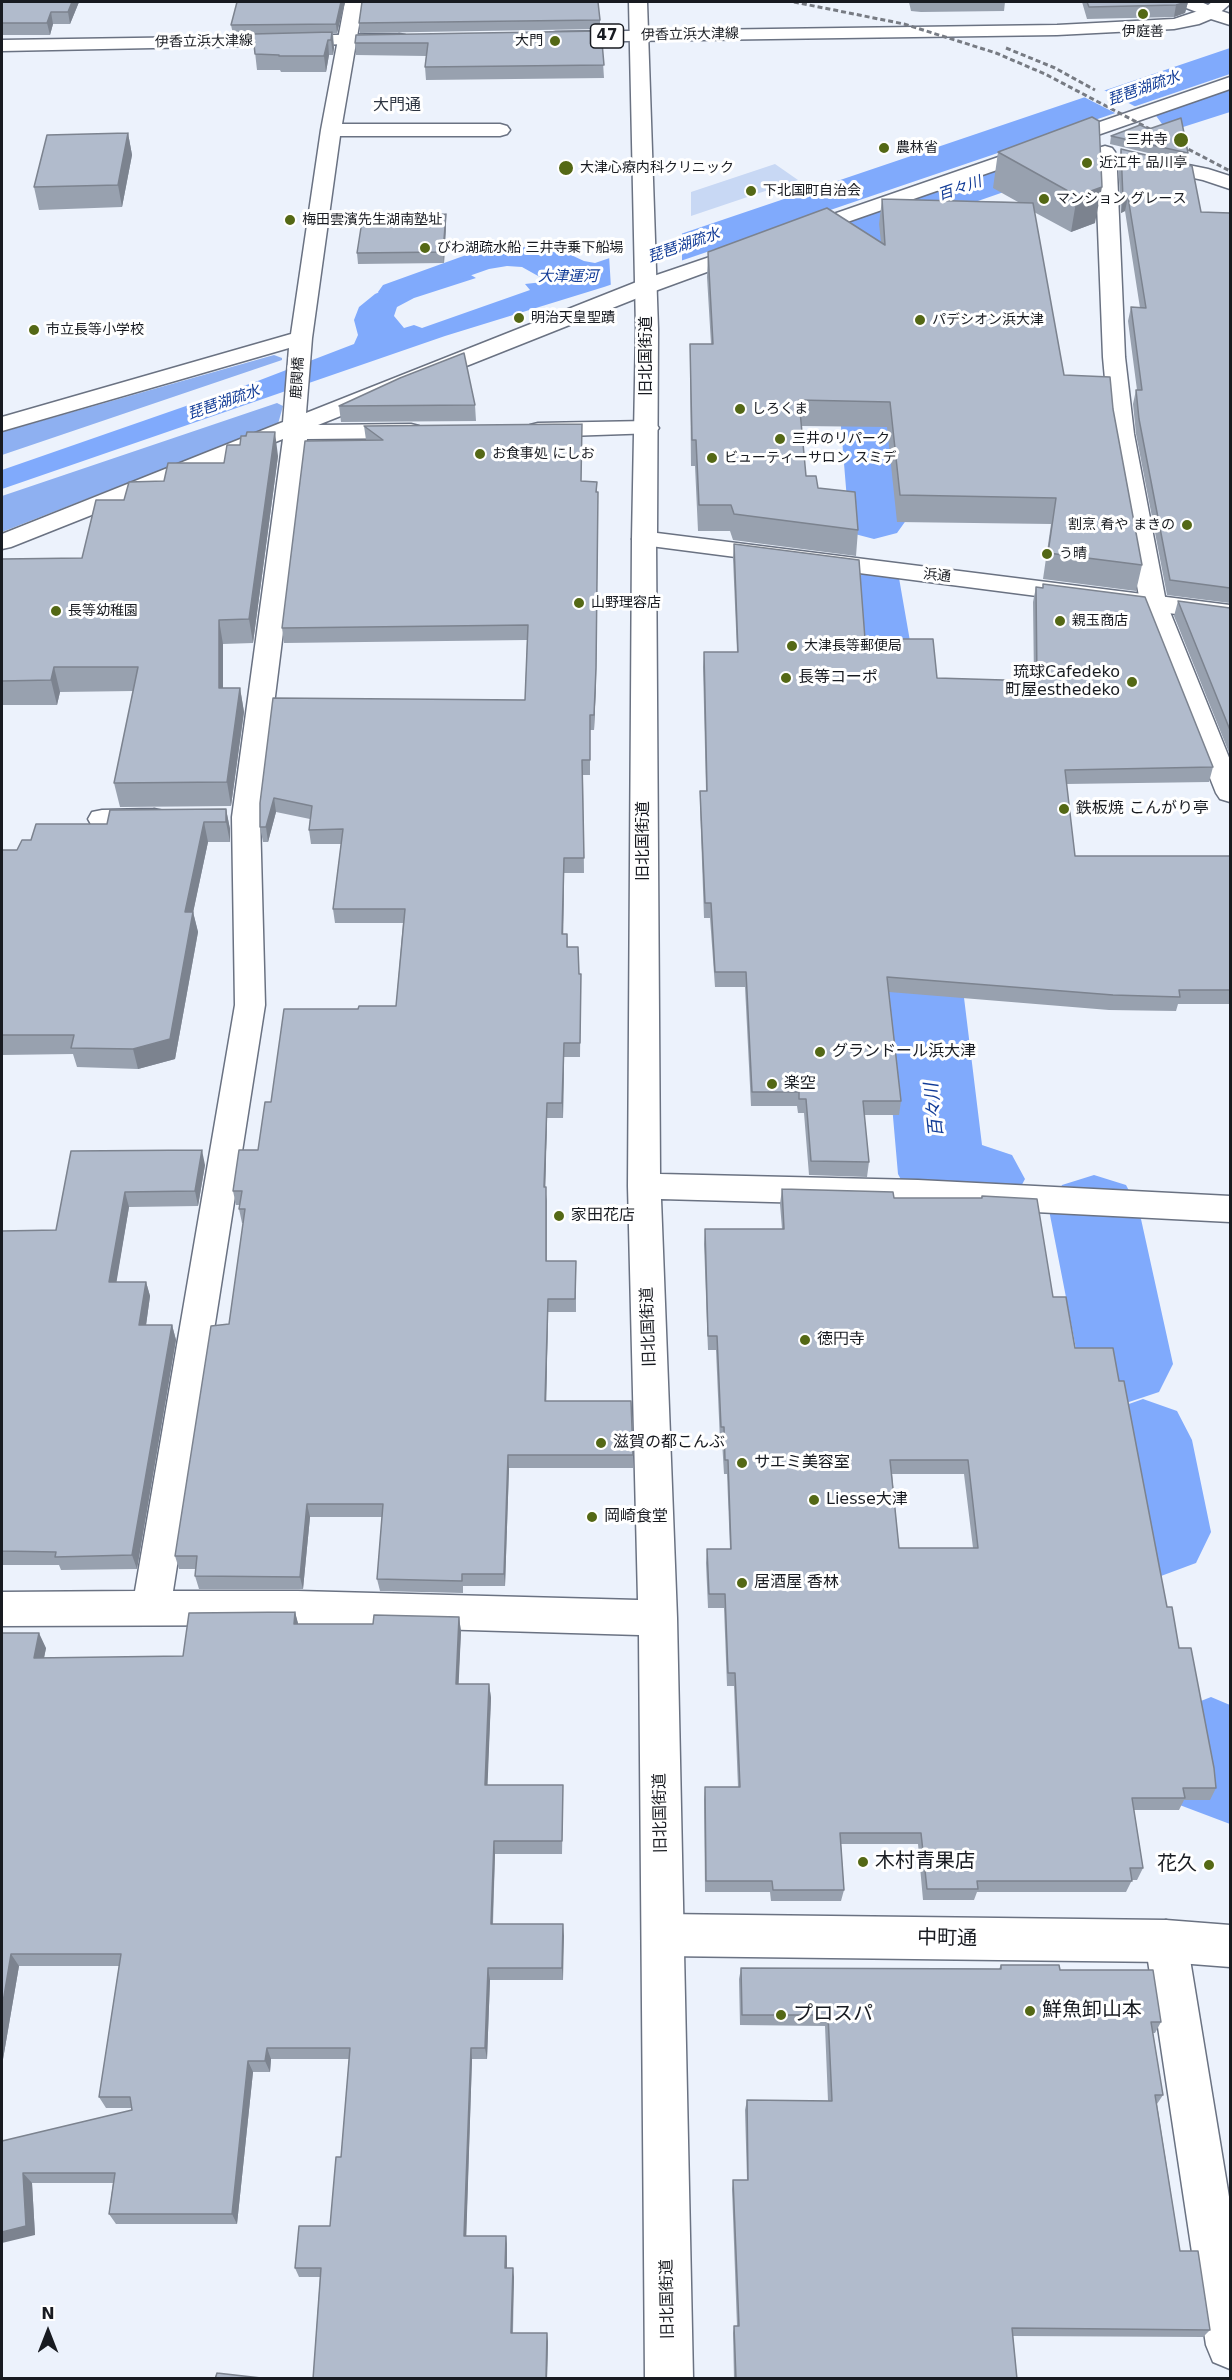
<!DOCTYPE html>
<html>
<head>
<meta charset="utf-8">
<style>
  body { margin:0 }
  #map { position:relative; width:1232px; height:2380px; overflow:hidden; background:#ecf2fc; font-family:"DejaVu Sans",sans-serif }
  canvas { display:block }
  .frame { position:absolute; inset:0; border:3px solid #181b21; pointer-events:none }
  .north { position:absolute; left:18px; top:2302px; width:60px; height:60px; -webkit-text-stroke:4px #fff; paint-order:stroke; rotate:0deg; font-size:16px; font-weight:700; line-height:24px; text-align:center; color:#181b21 }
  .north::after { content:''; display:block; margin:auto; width:21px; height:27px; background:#181b21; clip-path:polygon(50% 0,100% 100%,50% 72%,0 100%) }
</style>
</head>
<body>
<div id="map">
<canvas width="1232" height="2380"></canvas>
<div class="frame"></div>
<div class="north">N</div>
</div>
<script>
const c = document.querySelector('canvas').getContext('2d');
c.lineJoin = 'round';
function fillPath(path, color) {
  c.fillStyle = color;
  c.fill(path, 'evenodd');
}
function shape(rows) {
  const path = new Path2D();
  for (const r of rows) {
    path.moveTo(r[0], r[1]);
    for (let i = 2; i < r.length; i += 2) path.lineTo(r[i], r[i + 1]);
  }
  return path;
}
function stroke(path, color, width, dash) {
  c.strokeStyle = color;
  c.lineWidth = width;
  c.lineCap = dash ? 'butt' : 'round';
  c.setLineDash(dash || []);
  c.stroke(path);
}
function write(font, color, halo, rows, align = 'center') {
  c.font = font + ' "DejaVu Sans","Noto Sans JP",sans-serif';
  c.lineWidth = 6;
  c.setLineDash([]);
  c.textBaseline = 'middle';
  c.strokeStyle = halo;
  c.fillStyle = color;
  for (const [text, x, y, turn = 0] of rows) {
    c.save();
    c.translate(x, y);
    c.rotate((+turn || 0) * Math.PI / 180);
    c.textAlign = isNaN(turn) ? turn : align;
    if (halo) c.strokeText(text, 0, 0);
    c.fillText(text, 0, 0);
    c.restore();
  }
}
fillPath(shape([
  [775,164,798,180,691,216,691,192]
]), '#c8d8f4');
fillPath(shape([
  [274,355,282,358,282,360,2,455,2,432],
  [277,403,283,406,278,424,2,532,2,496]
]), '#8eb0f1');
fillPath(shape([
  [1230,48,1230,74,604,287,445,336,2,489,2,470,255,382,354,344,358,335,354,320,359,307,375,294,409,279,454,265,476,278,414,298,397,307,394,316,404,328,414,325,422,328,530,290,525,284,543,282,547,276,533,266,513,263,492,249,518,247,558,249,584,261,595,263]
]), '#80aafc');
fillPath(shape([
  [1102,89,1138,108,1119,115,1082,96],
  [682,230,682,263,611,288,609,255]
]), '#ecf2fc');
fillPath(shape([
  [507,246,542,251,580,272,584,279,580,286,568,289,556,286,522,267,507,266,489,269,395,302,383,299,378,292,383,285,469,254,507,246]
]), '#80aafc');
fillPath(shape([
  [1230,80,1230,112,1180,128,1162,124,1154,113,1162,102,1230,80],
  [1068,136,1087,141,1094,152,1087,163,889,232,903,427,911,500,907,519,897,533,874,539,851,533,841,519,847,500,841,427,833,223,841,211,1068,136],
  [865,558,889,564,899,578,945,842,982,1145,1012,1155,1025,1179,1012,1203,981,1213,942,1208,911,1198,898,1174,869,842,831,578,841,564,865,558],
  [1094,1175,1126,1185,1139,1210,1173,1364,1159,1392,1126,1403,1093,1392,1079,1364,1049,1210,1062,1185,1094,1175],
  [1143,1399,1177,1411,1192,1440,1211,1532,1196,1563,1161,1576,1126,1563,1111,1532,1094,1440,1109,1411,1143,1399],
  [1211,1697,1230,1705,1230,1824,1177,1804,1161,1768,1157,1748,1173,1712,1211,1697]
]), '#80aafc');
const pedestrian = shape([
  [663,1914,1166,1920,1230,1925,1230,1967,1166,1962,663,1956,648,1950,642,1935,648,1920,663,1914]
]);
const minor = shape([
  [345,2,363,2,342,124,500,124,507,126,510,130,507,134,500,136,340,136,312,338,306,413,639,281,742,246,749,244,756,246,759,250,756,254,655,291,318,425,411,424,419,426,423,431,419,436,411,438,307,439,260,817,265,1005,173,1591,298,1591,638,1600,628,1186,632,539,635,534,644,532,653,534,656,539,660,1174,918,1180,1230,1196,1230,1222,918,1206,661,1199,677,1618,693,2378,645,2378,639,1635,298,1625,2,1626,2,1592,135,1591,235,1005,232,817,283,439,11,547,2,549,2,534,283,422,289,348,2,431,2,417,291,334,321,130,345,2],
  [1230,77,1230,89,807,236,800,238,793,236,790,232,793,228,1230,77],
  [1105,146,1112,148,1115,152,1117,171,1125,357,1134,434,1166,602,1230,760,1230,802,1220,799,1216,793,1140,602,1110,434,1103,357,1095,152,1098,148,1105,146],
  [1149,157,1208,169,1230,176,1230,189,1203,180,1142,167,1139,163,1142,159,1149,157],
  [647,421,655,423,659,428,655,433,538,437,530,435,526,430,530,425,538,423,647,421],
  [154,809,164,811,168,818,164,825,154,827,102,828,92,826,88,819,92,812,102,810,154,809],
  [1166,1920,1181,1926,1187,1941,1230,2203,1230,2369,1213,2362,1206,2345,1145,1941,1151,1926,1166,1920]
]);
const tertiary = shape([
  [629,2,647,2,658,329,657,533,1230,605,1230,621,635,544,632,539,636,329,629,2],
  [1178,2,1201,2,1208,5,1212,2,1230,2,1230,4,1216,16,1210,17,1181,6,1178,2]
]);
const primary = shape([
  [1210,7,1230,14,1230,25,1211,19,1199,24,1174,29,1057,35,556,42,550,41,547,37,550,33,556,32,1057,25,1174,19,1210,7],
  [399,34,405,35,408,39,405,43,2,51,2,40,399,34]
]);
stroke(pedestrian, '#6a7282', 3);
stroke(minor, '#6a7282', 3);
stroke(tertiary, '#6a7282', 3);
stroke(primary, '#6a7282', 3);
fillPath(pedestrian, '#fff');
fillPath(minor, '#fff');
fillPath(tertiary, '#fff');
fillPath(primary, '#fff');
stroke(shape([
  [794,2,904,24,996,53,1045,74,1230,171],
  [1006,48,1055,68,1095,90]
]), '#777b83', 3, [5, 3]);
fillPath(shape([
  [2,2,79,2,70,24,53,24,50,35,2,35],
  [345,2,337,33,333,33,334,48,333,55,329,55,326,72,281,72,280,70,257,70,253,34,233,34,231,25],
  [909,2,1005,2,1004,11,921,12,911,11],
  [1082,2,1188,2,1185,13,1174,17,1087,19],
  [600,20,600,29,360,33,359,23],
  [601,31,604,78,426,80,425,67,426,56,356,55,355,43],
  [1092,117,1095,223,1071,232,1034,212,1064,375,1113,409,1142,565,1136,591,1043,579,1051,524,897,522,887,427,801,426,806,476,858,530,856,556,733,540,730,531,698,531,695,466,691,466,690,370,690,344,711,344,707,277,708,252,881,242,879,224,882,199,1018,202,993,188,998,152],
  [128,133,132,155,122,207,39,210,34,187],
  [1111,136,1188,153,1186,162,1110,144],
  [1121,149,1201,212,1230,213,1230,603,1167,595,1136,434,1133,404,1136,390,1137,390,1128,321,1131,307,1140,308,1125,211,1121,213,1118,163],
  [446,214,446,225,444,263,358,264,357,253],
  [475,405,476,421,341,422,339,406],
  [364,426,582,438,581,481,597,482,596,683,594,730,590,730,590,775,583,775,584,873,564,873,563,934,567,934,568,947,579,974,581,974,580,1057,564,1057,563,1118,547,1118,545,1187,547,1201,547,1261,576,1274,576,1312,548,1312,546,1401,633,1455,633,1468,509,1468,505,1586,463,1586,463,1593,380,1591,377,1579,382,1517,310,1517,303,1589,199,1589,195,1576,196,1569,179,1569,175,1556,229,1324,243,1223,242,1223,239,1209,240,1205,236,1205,233,1191,258,1150,271,1102,358,1009,396,1006,403,923,335,923,333,909,341,844,311,844,309,830,310,819,276,812,268,842,263,842,260,827,260,803,525,700,527,640,284,643,282,628,366,440],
  [278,456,253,643,223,644,223,688,240,688,244,712,231,806,120,807,114,783,133,691,60,692,57,705,2,705,2,559,82,558,124,500,164,481,224,463],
  [734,544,865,639,937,678,1034,681,1033,602,1036,587,1213,767,1209,782,1066,784,1075,856,1230,856,1230,1004,1178,1004,1176,1011,1109,1010,889,992,901,1101,899,1115,864,1115,869,1162,867,1177,809,1175,804,1113,798,1113,797,1106,751,1106,745,987,715,987,710,918,704,918,700,806,700,791,706,791,703,667,704,652,737,652,733,559],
  [1178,601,1230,608,1230,755,1174,616],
  [226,809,230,829,230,842,208,842,193,912,198,932,175,1059,138,1069,77,1067,73,1054,2,1055,2,850,17,850,31,840,107,824],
  [71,1151,205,1165,198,1206,129,1207,116,1282,146,1282,150,1296,146,1325,172,1325,176,1340,137,1569,61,1570,59,1565,2,1565,2,1231,56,1230],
  [782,1189,894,1198,981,1198,982,1196,1053,1297,1075,1348,1119,1381,1167,1607,1179,1648,1216,1788,1210,1800,1184,1800,1179,1810,1134,1810,1143,1868,1137,1880,1132,1880,1126,1892,977,1892,974,1900,923,1900,918,1844,841,1844,844,1890,841,1901,771,1901,770,1892,705,1892,704,1799,705,1787,738,1787,734,1686,727,1686,724,1608,708,1608,706,1563,707,1549,730,1549,727,1474,724,1474,722,1441,720,1441,716,1350,708,1350,704,1244,705,1229,782,1229,780,1204],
  [892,1474,964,1474,973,1548,899,1548],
  [295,1612,298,1624,373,1624,459,1617,461,1632,458,1684,489,1684,491,1698,487,1785,563,1799,562,1854,495,1854,493,1924,563,1924,563,1980,490,1980,487,2059,472,2059,466,2236,506,2236,507,2245,507,2268,514,2277,513,2333,548,2341,547,2379,313,2379,320,2277,299,2277,295,2268,330,2226,341,2157,349,2059,271,2059,270,2072,253,2072,237,2224,116,2224,109,2214,113,2183,32,2183,35,2235,2,2141,132,2110,132,2108,106,2108,99,2097,119,1966,19,1966,2,2065,2,1633,46,1648,44,1658,183,1656],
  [1001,1965,1060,1970,1161,2022,1155,2033,1153,2033,1163,2095,1157,2104,1180,2251,1210,2330,1203,2337,1013,2336,1017,2379,734,2379,733,2333,734,2326,737,2326,732,2189,733,2180,747,2180,745,2110,747,2100,828,2101,825,2026,740,2025,739,1979,741,1968,999,1969]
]), '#98a1af');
fillPath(shape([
  [72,2,79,2,70,24,68,12],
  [341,2,345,2,337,33,336,24],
  [1188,2,1185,13,1174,17,1176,5],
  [51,12,53,24,50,35,47,23],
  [332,32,334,48,333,55,331,40],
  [328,40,329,55,326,72,324,56],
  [128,133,132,155,122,207,118,185],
  [1102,187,1095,223,1071,232,1077,196],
  [1128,197,1125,211,1121,213,1123,199],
  [446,214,446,225,444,263,443,252],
  [275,432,278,456,253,643,249,619],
  [598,492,596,683,594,730,594,715],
  [219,620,223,644,223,712,219,688],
  [54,667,60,692,57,705,51,680],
  [240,688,244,712,231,806,227,782],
  [274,798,276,812,268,842,266,827],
  [226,809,230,829,230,842,226,822],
  [204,822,208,842,189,932,185,912],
  [564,858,564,873,563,949,562,934],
  [193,912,198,932,175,1059,138,1069,133,1049],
  [564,1043,564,1057,563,1118,562,1103],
  [547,1103,547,1118,545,1201,544,1187],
  [202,1150,205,1165,198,1206,195,1191],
  [125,1192,129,1207,114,1297,109,1282],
  [146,1282,150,1296,144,1340,139,1325],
  [548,1299,548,1312,546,1414,545,1401],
  [172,1325,176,1340,137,1569,132,1555],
  [508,1455,509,1468,505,1586,504,1574],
  [307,1504,310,1517,303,1589,300,1577],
  [295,1612,299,1627,294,1624],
  [459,1617,461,1632,458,1698,456,1684],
  [39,1633,46,1648,41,1672,34,1658],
  [489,1684,491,1698,487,1799,485,1785],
  [494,1841,495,1854,492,1936,491,1924],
  [563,1924,564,1936,563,1980,562,1968],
  [11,1954,19,1966,2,2065,2,2008],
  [488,1968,490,1980,487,2059,485,2048],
  [267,2048,271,2059,270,2072,265,2061],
  [471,2048,472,2059,466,2245,464,2236],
  [248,2061,253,2072,237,2224,232,2214],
  [23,2173,32,2183,35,2235,2,2243,2,2232],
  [506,2236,507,2245,507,2277,505,2268],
  [513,2268,514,2277,512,2341,511,2333],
  [547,2333,548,2341,547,2379,546,2379]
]), '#7c838f');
const building = shape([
  [2,2,72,2,68,12,51,12,47,23,2,23,2,2],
  [237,2,341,2,336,24,231,25,237,2],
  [362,2,598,2,600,20,359,23,362,2],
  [1087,2,1187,2,1176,5,1089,7,1087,2],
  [601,31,604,65,425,67,428,43,355,43,356,35,601,31],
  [332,32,331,40,328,40,324,56,279,56,279,55,255,54,253,34,332,32],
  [1092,117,1099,121,1102,187,1077,196,998,152,1092,117],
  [1181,118,1188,153,1111,136,1140,125,1149,129,1181,118],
  [128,133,118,185,34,187,47,135,128,133],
  [1121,149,1192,166,1201,212,1230,213,1230,588,1170,580,1139,419,1136,390,1142,390,1131,307,1146,308,1128,197,1123,199,1121,149],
  [882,199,1033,203,1064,375,1110,377,1113,409,1142,565,1048,553,1056,498,900,495,890,402,799,400,806,476,816,476,818,488,855,492,858,530,734,514,731,505,699,505,696,440,692,440,690,344,713,344,708,252,827,208,885,245,882,199],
  [446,214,443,252,357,253,363,215,446,214],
  [464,353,475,405,339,406,400,378,464,353],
  [582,424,581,481,597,482,596,492,598,492,596,668,594,715,590,715,590,760,582,760,584,858,564,858,562,934,567,934,567,947,578,947,579,974,581,974,580,1043,564,1043,562,1103,547,1103,544,1187,546,1187,546,1261,576,1261,575,1299,548,1299,545,1401,631,1401,633,1455,508,1455,504,1574,462,1574,462,1581,377,1579,383,1504,307,1504,300,1577,195,1576,197,1556,175,1556,211,1326,229,1324,245,1209,239,1209,242,1191,233,1191,239,1150,258,1150,265,1102,271,1102,284,1009,358,1009,359,1006,396,1006,405,909,333,909,343,829,309,830,312,806,274,798,266,827,260,827,260,803,273,698,525,700,528,625,282,628,305,441,383,440,364,426,582,424],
  [247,432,275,432,249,619,219,620,219,688,240,688,227,782,114,783,138,667,54,667,51,680,2,681,2,559,82,558,96,500,124,500,129,482,164,481,168,463,224,463,227,445,240,445,241,436,246,436,247,432],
  [734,544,859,560,865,639,933,639,937,678,1037,681,1036,587,1043,588,1043,584,1145,597,1213,767,1065,770,1075,856,1230,856,1230,990,1179,990,1180,997,1113,995,887,977,901,1101,863,1101,869,1162,811,1161,806,1099,799,1099,799,1092,752,1092,746,972,715,972,711,903,705,903,700,791,707,791,704,652,738,652,734,544],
  [1178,601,1230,608,1230,730,1178,601],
  [226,809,226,822,204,822,185,912,193,912,170,1039,133,1049,71,1048,74,1035,2,1035,2,850,17,850,22,840,31,840,36,824,107,824,110,810,226,809],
  [202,1150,195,1191,125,1192,109,1282,146,1282,139,1325,172,1325,132,1555,55,1557,56,1552,2,1551,2,1231,56,1230,71,1151,202,1150],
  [782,1189,893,1192,894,1198,982,1198,982,1196,1037,1199,1053,1297,1066,1297,1075,1348,1113,1348,1119,1381,1124,1381,1167,1607,1172,1607,1179,1648,1191,1648,1214,1768,1216,1788,1183,1788,1185,1798,1132,1798,1143,1868,1130,1868,1132,1881,977,1881,978,1889,927,1889,921,1833,840,1833,844,1890,773,1890,772,1881,706,1881,705,1787,740,1787,735,1673,728,1673,725,1594,709,1594,707,1549,731,1549,728,1460,725,1460,724,1427,721,1427,717,1336,708,1336,705,1229,784,1229,782,1189],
  [890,1460,968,1460,978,1548,899,1548,890,1460],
  [295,1612,294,1624,373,1624,374,1615,459,1617,456,1684,489,1684,485,1785,563,1785,562,1841,494,1841,491,1924,563,1924,562,1968,488,1968,485,2048,471,2048,464,2236,506,2236,505,2268,513,2268,511,2333,547,2333,546,2379,313,2379,321,2268,295,2268,299,2226,330,2226,336,2157,341,2157,350,2048,267,2048,265,2061,248,2061,232,2214,109,2214,115,2173,23,2173,26,2226,2,2232,2,2141,132,2110,130,2097,99,2097,121,1954,11,1954,2,2008,2,1633,39,1633,34,1658,183,1656,189,1613,295,1612],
  [1001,1965,1059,1965,1060,1970,1153,1970,1161,2022,1151,2022,1163,2095,1155,2095,1180,2251,1198,2251,1210,2330,1012,2328,1017,2379,736,2379,734,2326,739,2326,733,2180,748,2180,747,2100,832,2101,828,2015,742,2015,741,1968,1001,1969,1001,1965],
  [217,2373,270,2379,215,2379,217,2373]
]);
fillPath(building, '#b1bbcc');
stroke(building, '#7c838f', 1.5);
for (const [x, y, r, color] of [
  [1143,14,6,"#546815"],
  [555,41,6,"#546815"],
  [1181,140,8,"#546815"],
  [884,148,6,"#546815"],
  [1087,163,6,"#546815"],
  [566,168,8,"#546815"],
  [751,191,6,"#546815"],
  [1044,199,6,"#546815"],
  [290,220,6,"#546815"],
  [425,248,6,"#546815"],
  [519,318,6,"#546815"],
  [920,320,6,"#546815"],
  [34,330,6,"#546815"],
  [740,409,6,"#546815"],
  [780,439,6,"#546815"],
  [480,454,6,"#546815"],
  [712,458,6,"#546815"],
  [1187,525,6,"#546815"],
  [1047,554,6,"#546815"],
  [579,603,6,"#546815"],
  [56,611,6,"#546815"],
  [1060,621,6,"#546815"],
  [792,646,6,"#546815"],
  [786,678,6,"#546815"],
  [1132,682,6,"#546815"],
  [1064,809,6,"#546815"],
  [820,1052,6,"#546815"],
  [772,1084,6,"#546815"],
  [559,1216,6,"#546815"],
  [805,1340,6,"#546815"],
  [601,1443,6,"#546815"],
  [742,1463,6,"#546815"],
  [814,1500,6,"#546815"],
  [592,1517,6,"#546815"],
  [742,1583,6,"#546815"],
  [863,1862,6,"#546815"],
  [1209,1865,6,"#546815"],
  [1030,2011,6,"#546815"],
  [781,2015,6,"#546815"]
]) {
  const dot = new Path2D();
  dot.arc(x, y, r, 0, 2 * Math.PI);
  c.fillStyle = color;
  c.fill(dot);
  stroke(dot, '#fff', 2);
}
write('14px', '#181b21', '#fff', [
  ["伊庭善",1143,32,"center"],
  ["大門",543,41,"right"],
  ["三井寺",1168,140,"right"],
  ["農林省",896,148],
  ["近江牛 品川亭",1099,163],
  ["大津心療内科クリニック",580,168],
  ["下北国町自治会",763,191],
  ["マンション グレース",1056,199],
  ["梅田雲濱先生湖南塾址",302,220],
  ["びわ湖疏水船 三井寺乗下船場",437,248],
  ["明治天皇聖蹟",531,318],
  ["パデシオン浜大津",932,320],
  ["市立長等小学校",46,330],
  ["しろくま",752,409],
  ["三井のリパーク",792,439],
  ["お食事処 にしお",492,454],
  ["ビューティーサロン スミデ",724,458],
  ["割烹 肴や まきの",1175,525,"right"],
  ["う晴",1059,554],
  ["山野理容店",591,603],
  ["長等幼稚園",68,611],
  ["親玉商店",1072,621],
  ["大津長等郵便局",804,646]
], 'left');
write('14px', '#181b21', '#fff', [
  ["伊香立浜大津線",690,35,-1],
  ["伊香立浜大津線",204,42,-1],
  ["鹿関橋",298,378,-86],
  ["浜通",937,576,7]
]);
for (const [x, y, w] of [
  [607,36,33]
]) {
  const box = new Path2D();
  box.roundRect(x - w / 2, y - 12, w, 24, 4.5);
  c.fillStyle = '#fff';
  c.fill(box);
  stroke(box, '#181b21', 1.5);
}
write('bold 15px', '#181b21', null, [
  ["47",607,36]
]);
write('italic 15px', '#123c97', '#fff', [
  ["琵琶湖疏水",1144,89,-19],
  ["百々川",960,189,-19],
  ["琵琶湖疏水",684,246,-19],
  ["大津運河",568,277],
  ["琵琶湖疏水",224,403,-19]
]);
write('16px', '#2c3441', '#fff', [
  ["大門通",397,106]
]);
write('16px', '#181b21', '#fff', [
  ["旧北国街道",647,356,-90],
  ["旧北国街道",644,841,-90],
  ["旧北国街道",649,1327,-92],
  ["旧北国街道",661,1813,-91],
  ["旧北国街道",668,2299,-91]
]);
write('16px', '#181b21', '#fff', [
  ["琉球Cafedeko",1120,673,"right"],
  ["町屋esthedeko",1120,691,"right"],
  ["長等コーポ",798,678],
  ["鉄板焼 こんがり亭",1076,809],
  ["グランドール浜大津",832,1052],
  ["楽空",784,1084],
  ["家田花店",571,1216],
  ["徳円寺",817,1340],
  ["滋賀の都こんぶ",613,1443],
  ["サエミ美容室",754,1463],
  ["Liesse大津",826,1500],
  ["岡崎食堂",604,1517],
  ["居酒屋 香林",754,1583]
], 'left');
write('italic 18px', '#123c97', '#fff', [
  ["百々川",935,1110,-96]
]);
write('20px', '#181b21', '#fff', [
  ["木村青果店",875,1862],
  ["花久",1197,1865,"right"],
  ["鮮魚卸山本",1042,2011],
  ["プロスパ",793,2015]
], 'left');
write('20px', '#181b21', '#fff', [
  ["中町通",947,1939,1]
]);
</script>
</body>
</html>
